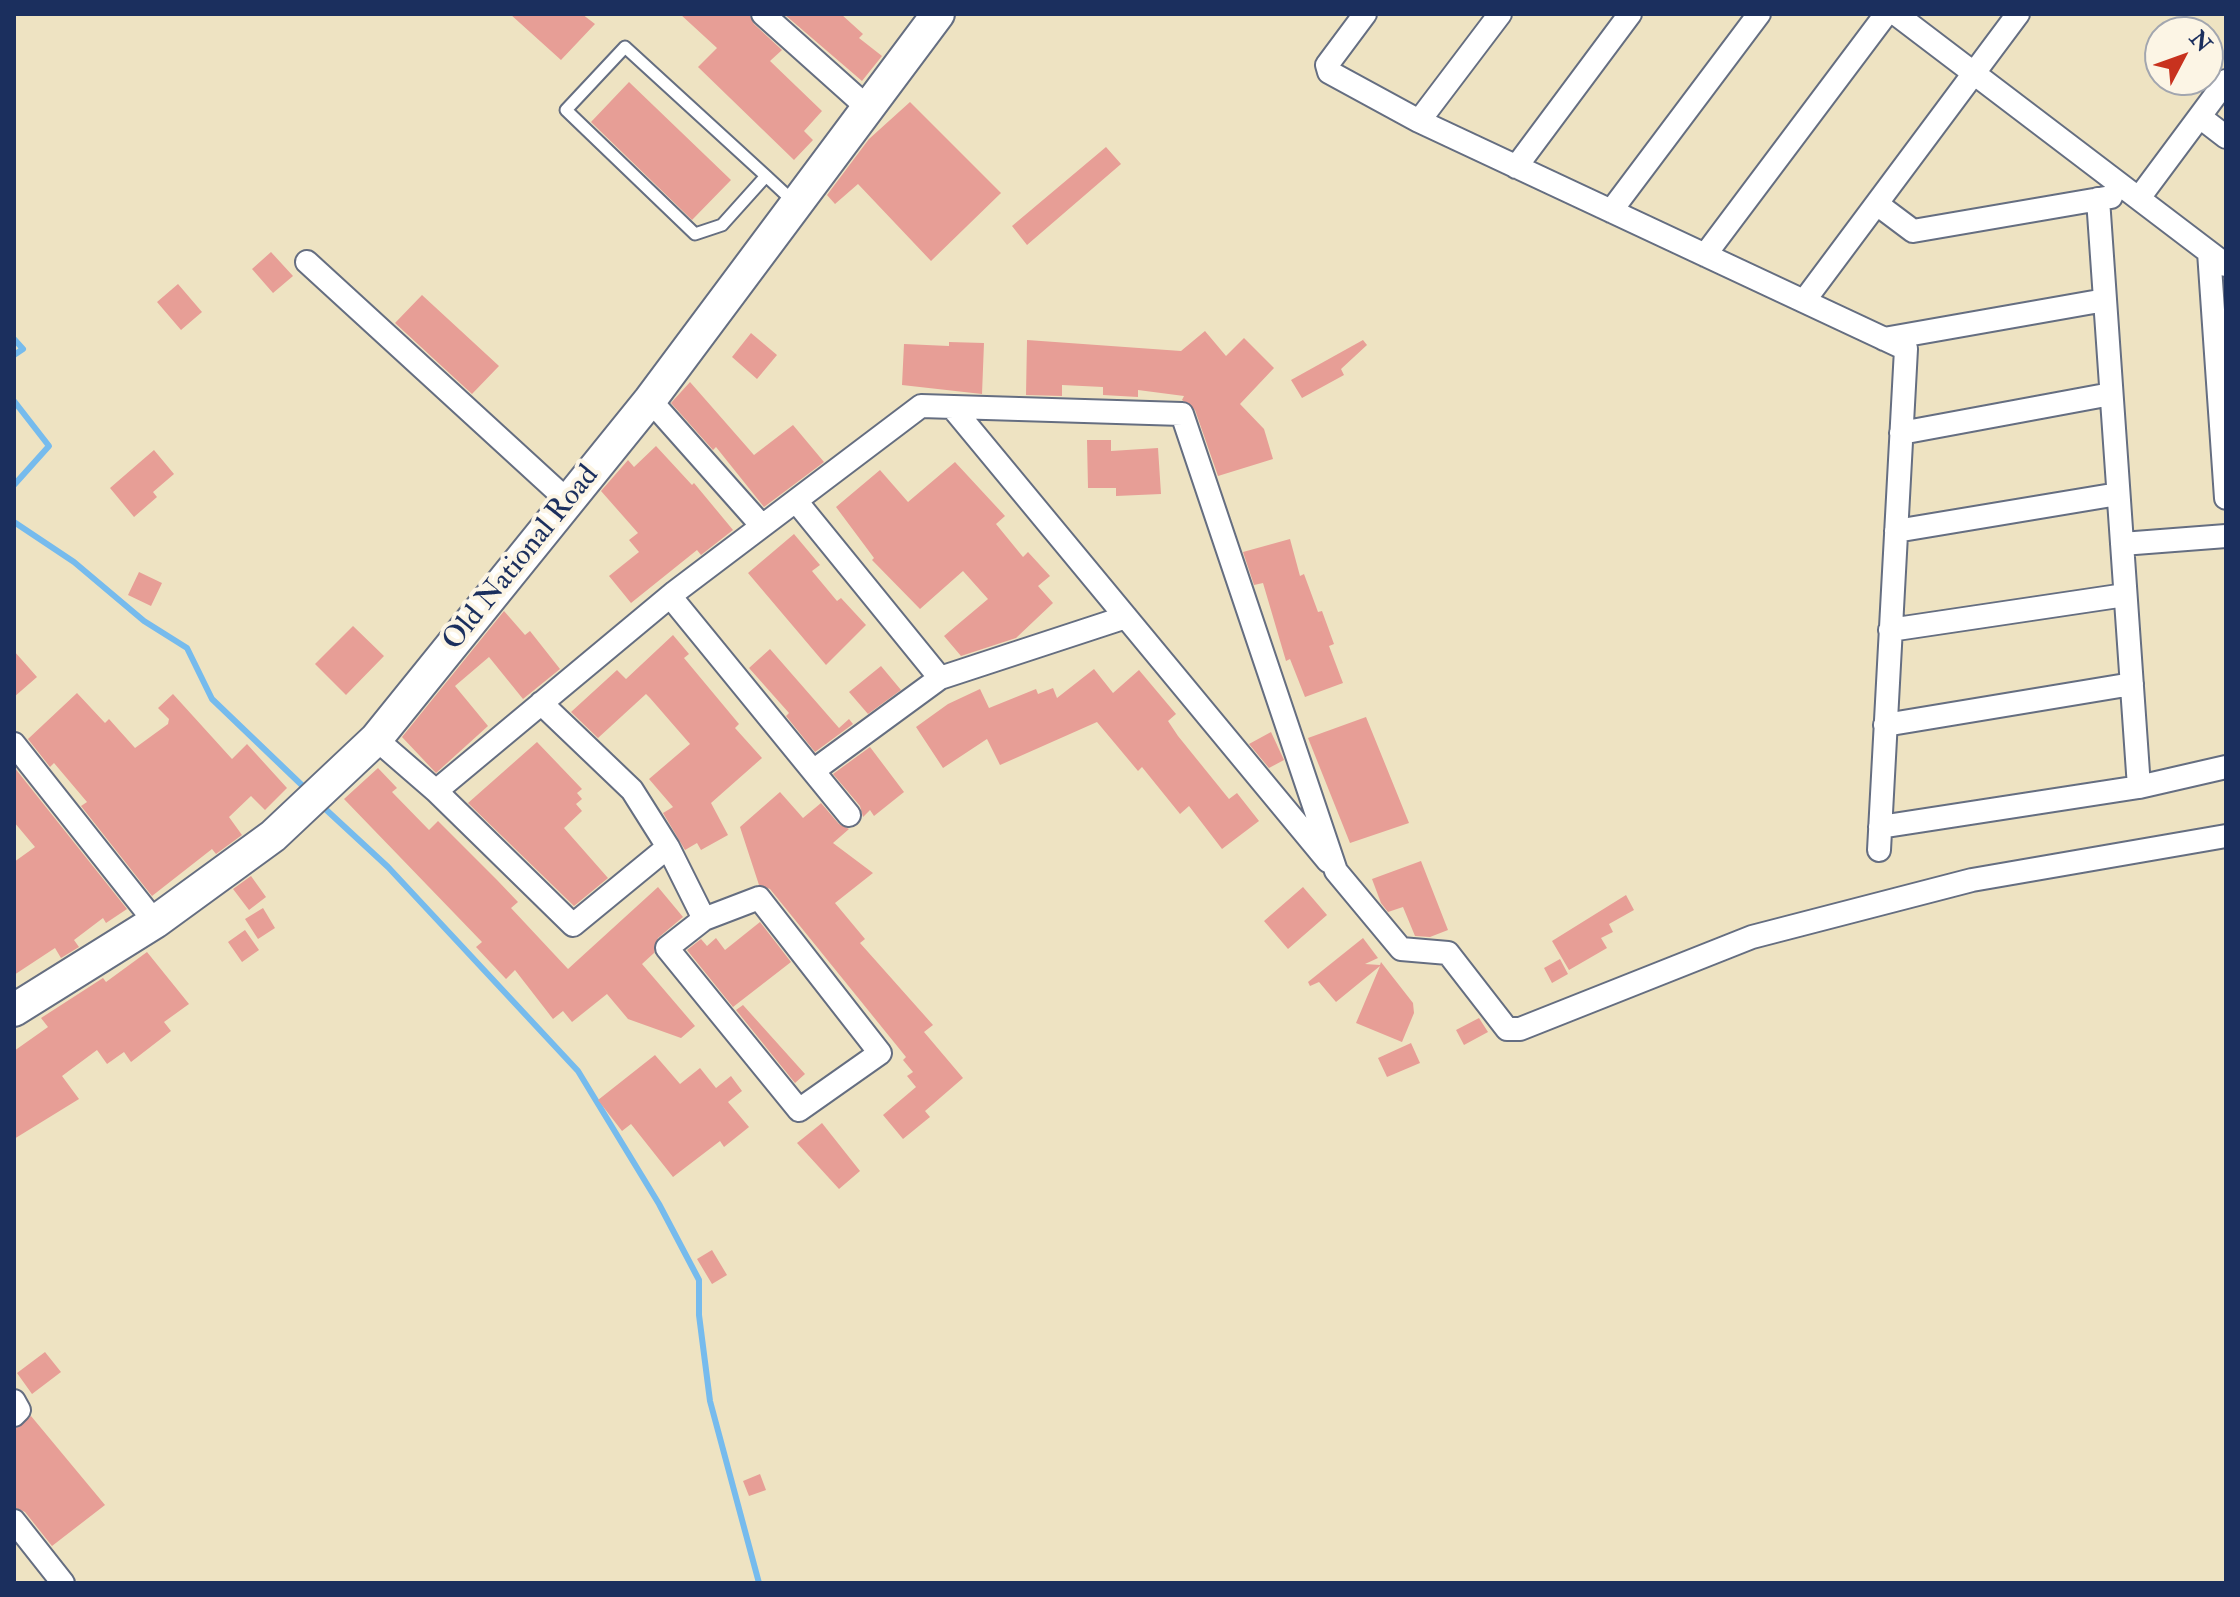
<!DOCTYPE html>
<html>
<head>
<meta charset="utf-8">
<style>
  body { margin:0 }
  #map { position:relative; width:2240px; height:1597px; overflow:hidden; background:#eee3c2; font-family:"IM FELL Double Pica",serif }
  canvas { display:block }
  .frame { position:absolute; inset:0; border:16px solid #1b2f5e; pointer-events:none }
  .north { position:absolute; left:2144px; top:16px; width:80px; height:80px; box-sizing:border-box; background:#fcf5e5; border:2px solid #a2a6af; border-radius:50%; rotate:49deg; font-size:22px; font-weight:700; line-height:32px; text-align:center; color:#1b2f5e }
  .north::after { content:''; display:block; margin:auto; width:28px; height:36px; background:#c8321e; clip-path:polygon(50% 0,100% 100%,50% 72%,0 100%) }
</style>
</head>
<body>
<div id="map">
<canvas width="2240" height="1597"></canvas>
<div class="frame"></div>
<div class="north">N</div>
</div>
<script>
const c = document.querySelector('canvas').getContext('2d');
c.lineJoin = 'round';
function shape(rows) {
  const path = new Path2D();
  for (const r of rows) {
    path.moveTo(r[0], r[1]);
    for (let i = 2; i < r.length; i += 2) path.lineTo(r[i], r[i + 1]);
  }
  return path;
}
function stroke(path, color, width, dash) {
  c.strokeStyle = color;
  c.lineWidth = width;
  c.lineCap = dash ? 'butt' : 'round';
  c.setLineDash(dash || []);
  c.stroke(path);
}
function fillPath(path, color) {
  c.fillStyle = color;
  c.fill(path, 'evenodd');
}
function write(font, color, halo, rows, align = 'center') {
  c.font = font + ' "IM FELL Double Pica",serif';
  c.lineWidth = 8;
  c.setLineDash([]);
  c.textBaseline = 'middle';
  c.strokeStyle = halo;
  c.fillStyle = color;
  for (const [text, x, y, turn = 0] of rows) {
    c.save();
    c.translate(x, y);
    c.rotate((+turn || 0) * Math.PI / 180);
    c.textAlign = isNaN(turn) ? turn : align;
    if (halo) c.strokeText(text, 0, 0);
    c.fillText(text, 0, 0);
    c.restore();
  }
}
stroke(shape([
  [14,339,23,349,14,355],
  [14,401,49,446,14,485],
  [14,522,74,562,144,621,187,648,212,699,308,791],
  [321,805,388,867,578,1071,659,1204,699,1280,699,1315,710,1401,759,1583]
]), '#76bbed', 6);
fillPath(shape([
  [510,14,582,14,595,24,561,60],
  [680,14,749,14,754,24,782,50,770,61,822,111,804,131,813,140,794,160,698,67,717,48],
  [784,14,841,14,863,34,859,38,882,56,862,81],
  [629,82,731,180,692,220,591,122],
  [910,102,1001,193,931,261,858,184,835,204,827,195,869,139],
  [1106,147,1121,164,1027,245,1012,226],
  [271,252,293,276,273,293,252,269],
  [178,284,202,312,181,330,157,302],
  [422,295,499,366,472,394,395,323],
  [1205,331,1226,356,1244,338,1274,368,1240,404,1264,429,1273,459,1218,476,1195,410,1182,400,1184,396,1138,390,1138,397,1103,395,1103,387,1062,385,1062,396,1026,395,1027,340,1181,351],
  [751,333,777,355,757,379,732,357],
  [1363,340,1367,345,1341,369,1344,375,1302,398,1291,380],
  [949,342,984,343,982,394,902,385,904,344,949,346],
  [690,382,754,455,793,425,824,462,764,507,716,447,713,450,671,403],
  [1087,440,1111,440,1111,451,1158,448,1161,494,1116,496,1116,488,1088,488],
  [656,446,692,485,694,483,733,530,701,555,697,550,631,603,609,576,639,552,629,540,638,533,601,491,628,460,634,467],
  [154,450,174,474,153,492,157,497,134,517,110,488],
  [955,462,1005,516,996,524,1023,557,1028,552,1050,576,1038,586,1053,603,1016,638,961,656,944,636,988,599,963,571,920,609,872,560,874,558,836,507,880,470,908,502],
  [794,534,820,565,812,571,837,601,841,598,866,625,826,665,748,573],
  [1290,539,1300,576,1304,574,1318,612,1322,611,1334,644,1329,646,1343,683,1305,697,1290,659,1286,661,1263,583,1254,585,1243,552],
  [139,572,162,583,151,606,128,595],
  [504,611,525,635,530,631,560,669,523,699,489,657,455,686,488,726,436,773,402,737],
  [353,626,384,656,346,695,315,664],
  [673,635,689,654,684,658,739,724,735,728,762,758,711,803,728,835,701,850,697,843,685,850,663,813,673,807,649,779,690,744,650,698,646,694,598,738,571,712,617,670,626,679],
  [770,649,839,728,849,719,853,724,815,752,786,716,789,713,749,668],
  [14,651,37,677,14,697],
  [881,666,901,690,868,714,849,692],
  [1094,669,1113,693,1139,670,1176,714,1168,721,1178,736,1229,799,1237,793,1259,821,1222,849,1189,806,1180,814,1142,767,1138,771,1097,722,1000,765,987,739,943,768,916,727,948,704,980,689,989,708,1036,689,1038,694,1053,688,1057,698],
  [77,693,105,723,109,719,135,748,168,724,169,719,158,708,173,694,232,759,247,744,287,788,265,810,251,796,229,817,242,835,216,854,212,849,152,896,81,806,87,802,54,763,50,767,28,739],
  [1366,717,1409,823,1350,843,1308,738],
  [1271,732,1284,760,1269,768,1249,744],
  [537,742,582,789,577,793,582,799,576,804,582,811,564,828,608,878,574,906,468,803],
  [870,747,904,792,874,816,870,810,863,817,860,806,833,774],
  [14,767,127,909,106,923,103,918,74,940,79,947,61,958,55,948,14,975,14,862,35,847,14,822],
  [378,768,397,788,392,792,429,830,438,821,497,880,518,902,511,908,568,969,658,887,683,917,658,938,654,953,642,964,695,1026,681,1038,628,1019,607,994,572,1022,563,1011,553,1019,515,970,506,979,476,947,482,942,344,799],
  [780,792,803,818,821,803,839,824,849,829,833,843,873,873,835,903,865,939,860,943,933,1025,924,1032,963,1078,925,1111,930,1117,903,1139,883,1115,916,1087,907,1076,913,1072,903,1060,906,1057,770,889,759,885,740,827],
  [1421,861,1448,930,1430,937,1415,936,1403,907,1388,912,1381,903,1372,879],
  [251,876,266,897,249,910,233,889],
  [1303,887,1327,915,1288,949,1264,921],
  [1626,895,1634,910,1609,924,1613,932,1601,938,1607,948,1569,970,1552,941],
  [263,908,275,928,258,939,245,919],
  [760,922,791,962,733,1007,687,950,701,939,707,946,716,938,725,950],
  [245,930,259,950,242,962,228,942],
  [1363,938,1378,958,1365,964,1380,965,1381,962,1413,1003,1414,1013,1402,1042,1356,1023,1380,966,1336,1002,1319,982,1310,986,1308,982],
  [147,952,189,1004,164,1022,171,1031,131,1062,124,1052,107,1064,97,1050,62,1076,79,1099,14,1139,14,1051,48,1027,41,1018,103,978,106,982],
  [1560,959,1568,974,1552,983,1544,968],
  [743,1005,805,1074,795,1083,736,1010],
  [1479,1018,1488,1032,1464,1045,1456,1030],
  [1411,1043,1420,1063,1387,1077,1378,1058],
  [655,1055,680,1084,700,1068,716,1088,731,1076,742,1091,728,1102,749,1127,724,1147,720,1141,673,1177,631,1124,622,1131,598,1100],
  [822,1123,860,1171,839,1189,797,1143],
  [712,1250,727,1275,712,1284,697,1259],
  [45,1352,61,1372,32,1394,17,1373],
  [31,1416,105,1505,52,1546,25,1512,14,1507,14,1430],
  [760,1474,766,1490,749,1496,743,1481]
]), '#e79e96');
const service = shape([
  [766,176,722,225,695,234,566,110,625,47,766,176,795,203]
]);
const minor = shape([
  [763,14,868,108],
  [1365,14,1327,65,1329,72,1419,121,1906,349,1879,850],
  [1896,14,2226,265],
  [2200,117,2226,137],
  [1419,121,1500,14],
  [1516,167,1630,14],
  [2139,198,2226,81],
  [2098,199,2139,787],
  [1877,204,1913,231,2111,197],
  [1611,211,1759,14],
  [2209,252,2226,498],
  [1705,255,1886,14],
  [307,262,568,501],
  [1804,301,2018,14],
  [1884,339,2105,300],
  [650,400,762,526],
  [952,407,1328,861],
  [1901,433,2111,394],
  [796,501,940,678,1126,617],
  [1896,531,2118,494],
  [2122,544,2226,536],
  [670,596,849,815],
  [1890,630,2125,595],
  [541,703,632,790,668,847,704,919],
  [1885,725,2132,684],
  [376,739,436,791,573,925,668,847],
  [14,744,155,922],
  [813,771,940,678],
  [436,791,675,592,921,406,1182,414,1336,871,1401,949,1448,953,1507,1029,1520,1029,1752,937,1972,880,2226,836],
  [1880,827,2139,787,2226,767],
  [759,898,880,1053,799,1110,667,948,704,919,759,898],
  [14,1401,19,1410,14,1415],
  [14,1521,63,1583]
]);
const secondary = shape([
  [14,1010,155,922,273,836,376,739,650,400,938,14]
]);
stroke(service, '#656e81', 15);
stroke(minor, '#656e81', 26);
stroke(secondary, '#656e81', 36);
stroke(service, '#fff', 11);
stroke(minor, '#fff', 22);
stroke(secondary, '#fff', 32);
write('30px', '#1b2f5e', '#fcf5e5', [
  ["Old National Road",522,559,-51]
]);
</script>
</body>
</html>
